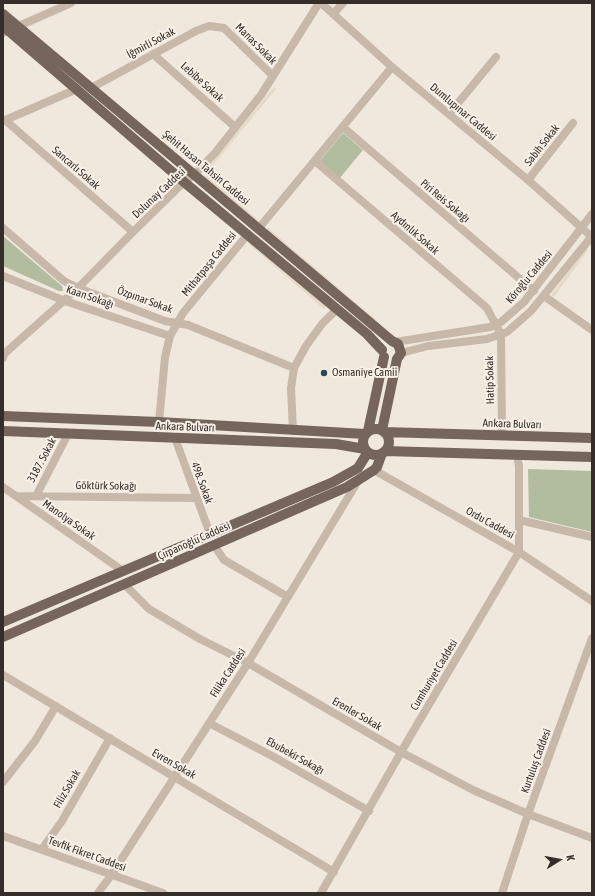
<!DOCTYPE html>
<html>
<head>
<meta charset="utf-8">
<style>
  body { margin:0 }
  #map { position:relative; width:595px; height:896px; overflow:hidden; background:#f0e7dd; font-family:"Asap Condensed",sans-serif }
  canvas { display:block }
  .frame { position:absolute; inset:0; border:4px solid #352d29; pointer-events:none }
  .north { position:absolute; left:539px; top:840px; width:40px; height:40px; -webkit-text-stroke:3px #f8f1e8; paint-order:stroke; rotate:79deg; font-size:11px; font-weight:700; line-height:16px; text-align:center; color:#352d29 }
  .north::after { content:''; display:block; margin:auto; width:14px; height:18px; background:#352d29; clip-path:polygon(50% 0,100% 100%,50% 72%,0 100%) }
</style>
</head>
<body>
<div id="map">
<canvas width="595" height="896"></canvas>
<div class="frame"></div>
<div class="north">K</div>
</div>
<script>
const c = document.querySelector('canvas').getContext('2d');
c.lineJoin = 'round';
function fillPath(path, color) {
  c.fillStyle = color;
  c.fill(path, 'evenodd');
}
function shape(rows) {
  const path = new Path2D();
  for (const r of rows) {
    if (r.length === 3) {
      path.moveTo(r[0] + r[2], r[1]);
      path.arc(r[0], r[1], r[2], 0, 2 * Math.PI);
      continue;
    }
    path.moveTo(r[0], r[1]);
    for (let i = 2; i < r.length; i += 2) path.lineTo(r[i], r[i + 1]);
  }
  return path;
}
function stroke(path, color, width, dash) {
  c.strokeStyle = color;
  c.lineWidth = width;
  c.lineCap = dash ? 'butt' : 'round';
  c.setLineDash(dash || []);
  c.stroke(path);
}
function write(font, color, halo, rows, align = 'center') {
  c.font = font + ' "Asap Condensed",sans-serif';
  c.lineWidth = 4;
  c.setLineDash([]);
  c.textBaseline = 'middle';
  c.strokeStyle = halo;
  c.fillStyle = color;
  for (const [text, x, y, turn = 0] of rows) {
    c.save();
    c.translate(x, y);
    c.rotate((+turn || 0) * Math.PI / 180);
    c.textAlign = isNaN(turn) ? turn : align;
    if (halo) c.strokeText(text, 0, 0);
    c.fillText(text, 0, 0);
    c.restore();
  }
}
fillPath(shape([
  [343,133,363,150,339,179,319,162],
  [3,236,62,286,63,291,59,291,3,266],
  [528,469,592,471,592,532,529,517]
]), '#b1bd9e');
fillPath(shape([
  [274,87,276,89,209,170,207,176,258,220,257,223,204,178,207,169],
  [268,228,375,319,374,321,266,230],
  [251,240,326,306,324,309,248,243],
  [586,249,588,250,554,297,551,295]
]), '#e6d9c5');
stroke(shape([
  [321,3,392,67,528,180,592,237],
  [333,14,343,3],
  [3,33,71,3],
  [153,54,235,127],
  [91,88,196,31,209,26,224,28,273,76],
  [449,114,496,57],
  [5,120,133,232],
  [3,121,77,89],
  [344,128,534,291],
  [315,161,487,308,501,335,502,435],
  [528,180,573,123],
  [3,228,64,281,78,288,165,321,188,325,294,368],
  [259,228,392,67],
  [3,276,65,301,170,336],
  [544,296,592,330],
  [395,342,490,327,501,322,524,302,592,214],
  [401,353,428,346,487,339,507,332,531,311,592,236],
  [3,358,4,354,78,288,133,232,184,182,195,174,215,153,261,95,319,3],
  [159,422,165,357,170,336,183,313,248,234],
  [293,431,291,388,294,368,306,346,322,324,337,309],
  [175,438,210,534],
  [374,470,519,552,592,601],
  [3,487,123,571],
  [16,496,196,498],
  [36,496,68,434],
  [519,520,592,537],
  [214,545,224,560,288,597],
  [125,585,149,609,200,639,248,663,401,752,473,790,528,814,592,838],
  [3,675,334,872],
  [209,723,274,757,369,811],
  [3,782,35,741,56,706],
  [3,836,163,893],
  [42,849,62,821,110,738],
  [98,893,112,874,248,663,358,481],
  [321,893,408,740,519,552,519,466,517,456],
  [502,893,528,814,592,638]
]), '#c7b8aa', 8);
stroke(shape([
  [3,14,392,341,398,344,401,353,397,359,382,430],
  [3,26,184,182,367,334,382,350],
  [3,416,159,422,365,434],
  [376,442,13],
  [3,431,336,444,365,449],
  [368,431,384,357],
  [384,432,592,438],
  [385,451,592,457],
  [3,622,333,482,358,468,368,452],
  [3,637,347,487,374,470,377,467,382,453]
]), '#75655b', 10);
for (const [x, y, r, color] of [
  [324,373,4,"#224d52"]
]) {
  const dot = new Path2D();
  dot.arc(x, y, r, 0, 2 * Math.PI);
  c.fillStyle = color;
  c.fill(dot);
  stroke(dot, '#f8f1e8', 1.5);
}
write('11px', '#352d29', '#f8f1e8', [
  ["İğmirli Sokak",151,43,-28],
  ["Manas Sokak",256,44,45],
  ["Lebibe Sokak",202,82,42],
  ["Dumlupınar Caddesi",463,112,40],
  ["Sabih Sokak",542,145,-52],
  ["Sancarlı Sokak",76,168,41],
  ["Şehit Hasan Tahsin Caddesi",206,168,40],
  ["Dolunay Caddesi",159,193,-43],
  ["Piri Reis Sokağı",445,201,40],
  ["Aydınlık Sokak",415,233,41],
  ["Mithatpaşa Caddesi",209,264,-51],
  ["Köroğlu Caddesi",529,277,-50],
  ["Kaan Sokağı",90,297,19],
  ["Özpınar Sokak",145,300,20],
  ["Hatip Sokak",490,380,-91],
  ["Ankara Bulvarı",512,424,2],
  ["Ankara Bulvarı",185,427,2],
  ["3187. Sokak",42,460,-62],
  ["498. Sokak",202,483,70],
  ["Göktürk Sokağı",106,486,1],
  ["Manolya Sokak",69,520,35],
  ["Ordu Caddesi",490,523,29],
  ["Çırpanoğlu Caddesi",194,541,-24],
  ["Filika Caddesi",228,673,-57],
  ["Cumhuriyet Caddesi",434,675,-59],
  ["Erenler Sokak",357,714,30],
  ["Ebubekir Sokağı",295,756,29],
  ["Kurtuluş Caddesi",536,761,-70],
  ["Evren Sokak",174,764,30],
  ["Filiz Sokak",67,789,-60],
  ["Tevfik Fikret Caddesi",87,854,20]
]);
write('11px', '#352d29', '#f8f1e8', [
  ["Osmaniye Camii",332,373]
], 'left');
</script>
</body>
</html>
